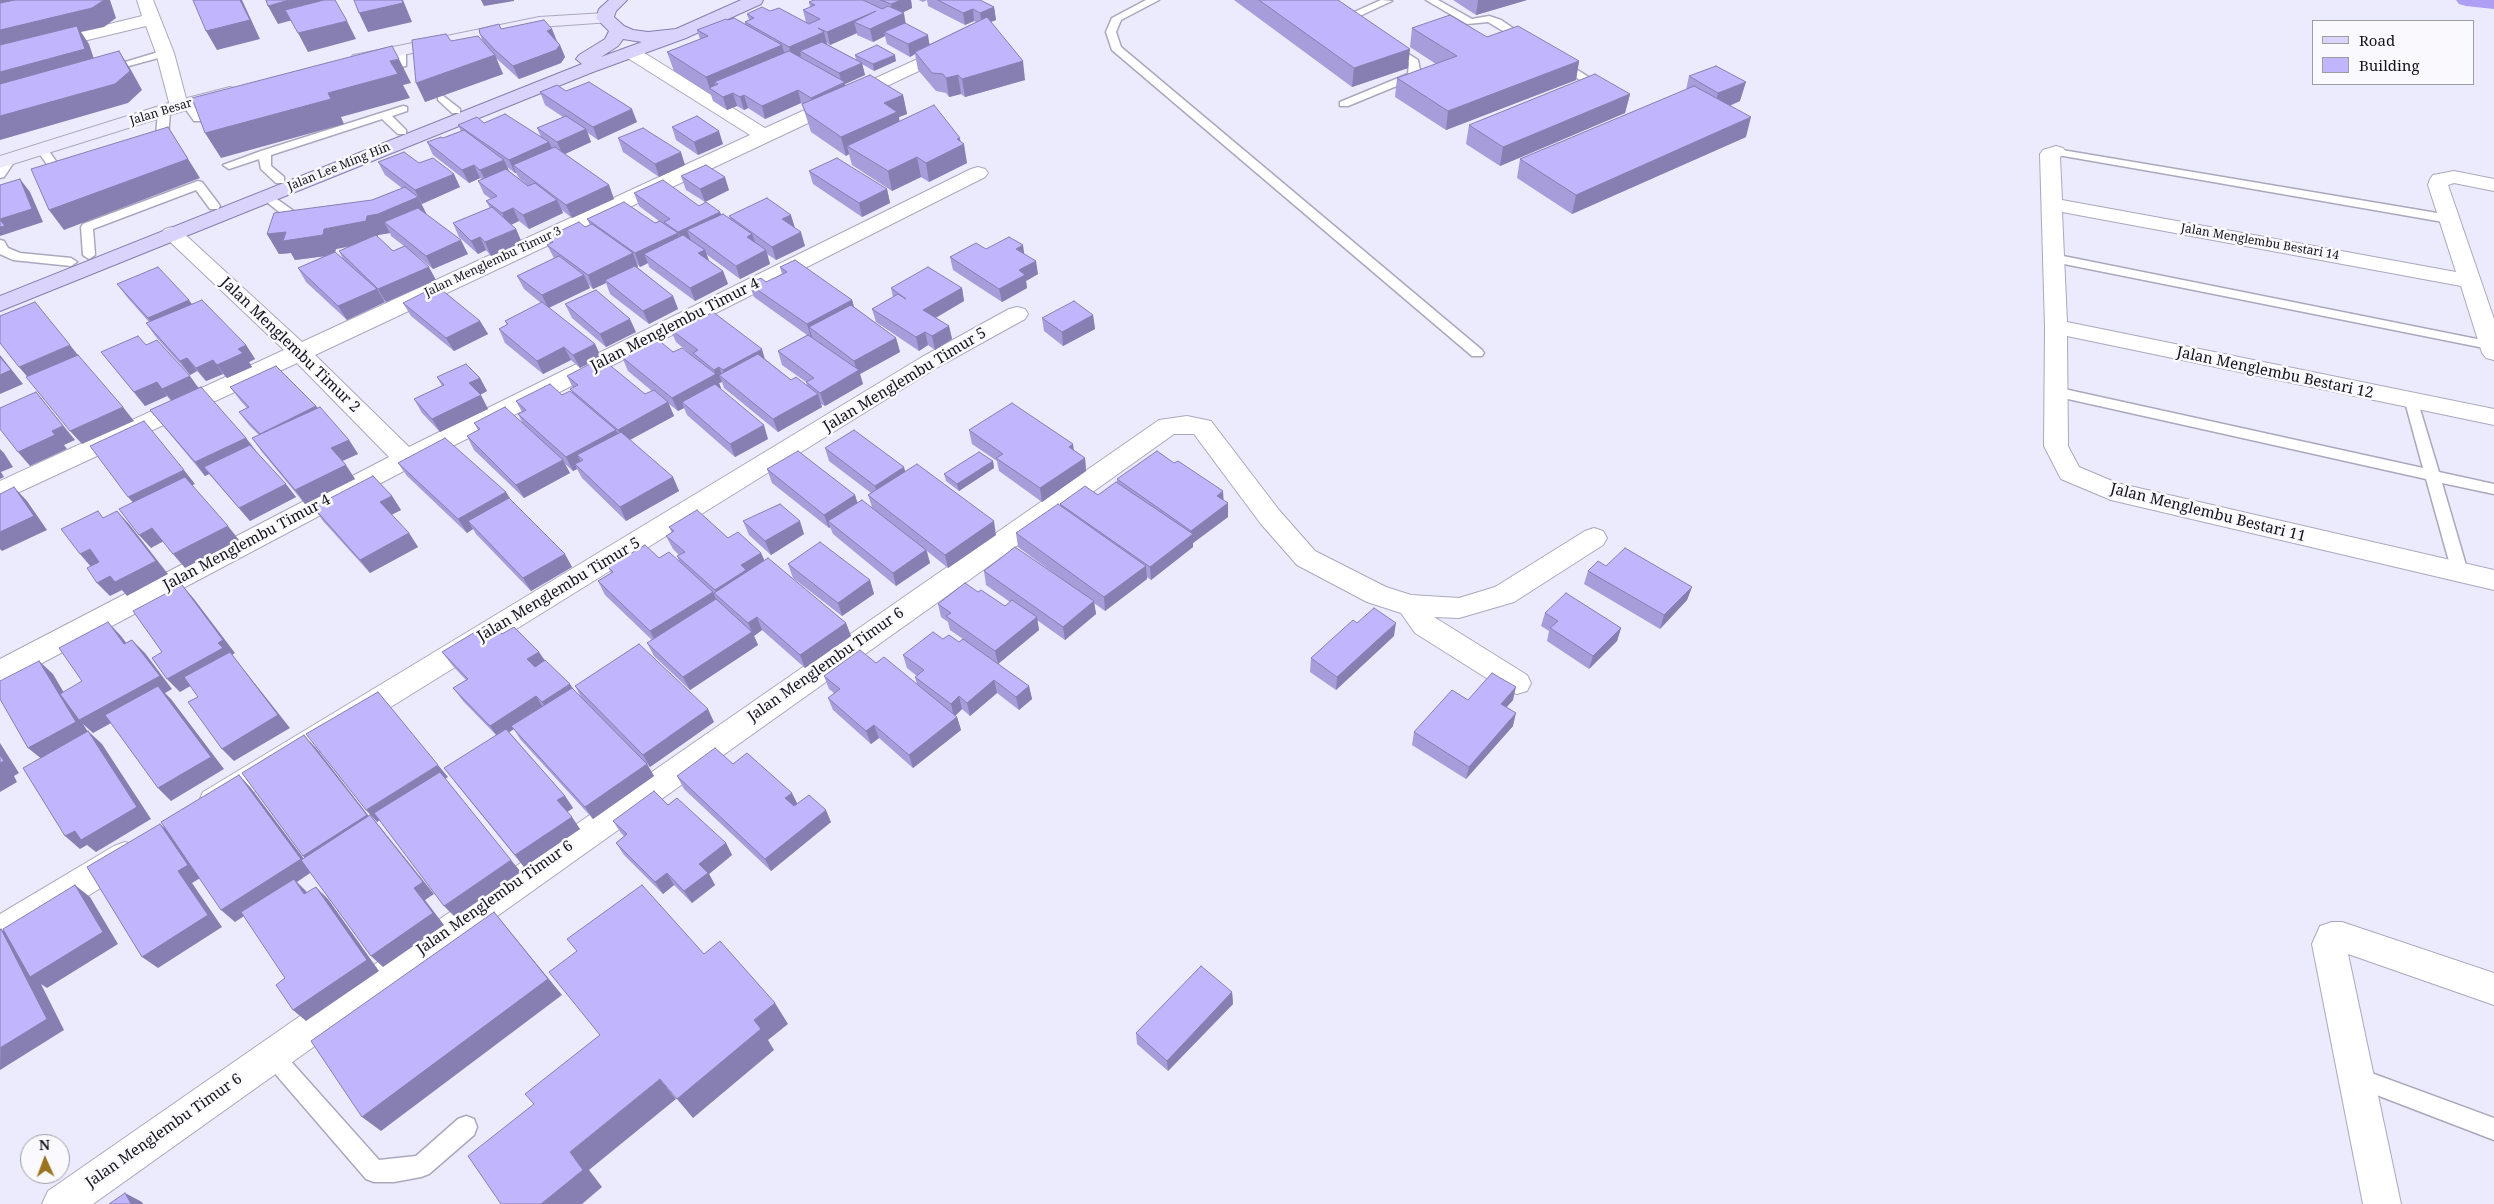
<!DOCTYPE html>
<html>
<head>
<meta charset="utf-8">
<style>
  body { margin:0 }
  #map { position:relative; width:2494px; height:1204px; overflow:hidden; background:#eceafd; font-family:"Noto Serif",serif }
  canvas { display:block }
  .legend { position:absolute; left:2312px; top:20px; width:162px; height:65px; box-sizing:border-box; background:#faf9fe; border:1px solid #9e9da3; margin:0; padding:6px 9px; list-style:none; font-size:15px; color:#13121a }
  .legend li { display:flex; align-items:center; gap:10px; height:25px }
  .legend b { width:25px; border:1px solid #9e9da3 }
  .north { position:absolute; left:20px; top:1134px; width:50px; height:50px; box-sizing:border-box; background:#faf9fe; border:1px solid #9e9da3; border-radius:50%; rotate:358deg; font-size:14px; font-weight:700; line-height:20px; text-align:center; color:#13121a }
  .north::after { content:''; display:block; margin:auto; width:18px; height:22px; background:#9a731f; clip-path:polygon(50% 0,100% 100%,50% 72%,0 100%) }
</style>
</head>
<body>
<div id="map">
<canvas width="2494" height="1204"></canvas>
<ul class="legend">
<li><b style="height:6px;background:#dad4fd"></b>Road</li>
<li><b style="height:14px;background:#c1b6fd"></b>Building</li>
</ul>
<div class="north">N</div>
</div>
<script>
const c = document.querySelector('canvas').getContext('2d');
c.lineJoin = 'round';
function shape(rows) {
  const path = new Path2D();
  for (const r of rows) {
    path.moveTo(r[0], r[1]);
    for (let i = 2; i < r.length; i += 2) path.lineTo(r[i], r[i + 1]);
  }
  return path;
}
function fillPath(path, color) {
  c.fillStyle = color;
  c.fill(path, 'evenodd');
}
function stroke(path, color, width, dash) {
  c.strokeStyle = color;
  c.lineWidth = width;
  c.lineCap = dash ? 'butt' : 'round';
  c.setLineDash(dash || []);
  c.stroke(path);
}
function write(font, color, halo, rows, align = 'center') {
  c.font = font + ' "Noto Serif",serif';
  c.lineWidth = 5;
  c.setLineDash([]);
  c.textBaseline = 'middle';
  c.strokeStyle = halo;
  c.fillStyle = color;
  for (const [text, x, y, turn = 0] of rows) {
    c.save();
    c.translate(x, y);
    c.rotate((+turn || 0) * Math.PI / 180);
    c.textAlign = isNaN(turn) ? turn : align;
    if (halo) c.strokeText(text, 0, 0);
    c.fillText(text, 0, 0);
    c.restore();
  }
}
fillPath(shape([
  [2456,0,2494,0,2494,9,2466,6,2459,4,2456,0]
]), '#ae9ff5');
const service = shape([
  [1146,0,1159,0,1121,20,1116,32,1121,47,1482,350,1484,353,1482,356,1472,356,1112,50,1106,32,1112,18,1146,0],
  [1320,0,1332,0,1352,13,1381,0,1392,1,1351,20,1320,0],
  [1426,0,1438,0,1472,19,1489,16,1501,20,1532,41,1527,44,1523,43,1488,22,1467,24,1426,0],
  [1391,43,1418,60,1420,70,1416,78,1348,106,1340,106,1340,102,1408,74,1409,63,1386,46,1391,43],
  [401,49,406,52,406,66,378,71,378,67,397,62,396,52,401,49],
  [165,50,170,53,169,55,107,72,102,69,165,50],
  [1560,59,1606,88,1606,92,1598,92,1556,64,1555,62,1560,59],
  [442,95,460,109,460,113,452,113,438,100,438,96,442,95],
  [188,101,192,102,201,115,221,110,227,113,202,121,194,121,182,104,188,101],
  [403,106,407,107,407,111,392,116,406,130,406,134,398,134,382,119,271,155,271,166,284,177,284,183,276,183,261,169,259,159,229,169,223,165,261,151,403,106],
  [164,108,170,111,168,139,155,144,147,144,147,140,156,137,158,111,164,108],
  [42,146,46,147,58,164,69,160,75,164,59,170,51,170,36,149,42,146],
  [2056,149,2449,215,2455,219,2449,223,2052,154,2050,152,2056,149],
  [10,155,16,159,4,177,0,178,0,165,6,157,10,155],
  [198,181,202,182,218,203,220,206,218,209,210,209,196,190,93,229,95,255,89,259,83,255,81,227,83,224,198,181],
  [267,192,295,212,307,212,313,216,307,220,288,219,263,199,261,196,263,193,267,192],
  [0,240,4,241,8,248,20,253,71,258,77,262,71,266,13,260,0,254,0,240],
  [2053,254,2492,342,2494,342,2494,350,2049,261,2047,258,2053,254],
  [2055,387,2423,468,2405,402,2412,397,2417,399,2439,472,2494,484,2494,494,2442,483,2468,572,2466,576,2460,578,2454,576,2452,572,2426,479,2050,395,2048,392,2055,387],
  [272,1045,279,1048,379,1160,416,1156,458,1119,466,1116,474,1119,477,1127,474,1135,429,1174,421,1177,394,1182,374,1182,366,1179,265,1062,262,1055,265,1048,272,1045],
  [2355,1067,2494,1118,2494,1140,2348,1084,2344,1077,2348,1070,2355,1067]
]);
const minor = shape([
  [137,0,153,0,174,53,188,106,186,110,179,112,172,110,170,106,156,53,146,26,0,61,0,51,142,16,137,0],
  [951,44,957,45,960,49,957,53,315,355,409,447,971,169,978,167,985,169,988,173,985,177,415,465,10,680,0,683,0,659,389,457,297,363,0,501,0,481,284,350,165,237,161,233,165,229,172,227,179,229,302,342,750,135,626,57,623,53,626,49,638,49,765,128,951,44],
  [2056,146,2063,148,2066,152,2060,157,2062,200,2456,272,2428,185,2430,179,2433,175,2454,171,2494,179,2494,191,2454,183,2448,185,2494,319,2494,360,2486,358,2482,353,2461,286,2062,212,2067,322,2494,409,2494,425,2067,336,2068,446,2079,467,2117,483,2494,570,2494,590,2111,500,2061,479,2044,446,2045,327,2040,154,2043,150,2056,146],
  [1017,307,1025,309,1028,314,1025,319,938,367,225,810,214,814,203,810,199,801,203,792,922,357,1009,309,1017,307],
  [1187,416,1211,421,1279,510,1315,551,1386,587,1411,595,1459,598,1495,587,1585,531,1594,528,1603,531,1607,538,1603,545,1514,602,1459,618,1434,617,1527,675,1531,683,1527,691,1517,694,1507,691,1415,633,1401,613,1367,602,1297,565,1261,524,1194,434,1174,434,93,1204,42,1204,48,1191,1159,420,1187,416],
  [125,842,136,846,141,856,136,866,12,943,0,947,0,914,114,846,125,842],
  [2332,922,2342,922,2494,973,2494,1005,2348,954,2401,1204,2363,1204,2312,944,2320,926,2332,922]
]);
const secondary = shape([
  [605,13,611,14,614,18,611,22,539,27,359,64,353,63,350,59,353,55,359,54,539,17,605,13],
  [230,87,237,89,239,93,237,97,186,110,0,168,0,156,172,102,230,87]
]);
const primary = shape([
  [609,0,627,0,616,11,614,17,624,26,633,30,648,32,676,29,741,0,763,0,761,4,686,38,593,72,0,311,0,296,582,64,576,59,579,55,605,39,609,31,596,18,599,9,609,0],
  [623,39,642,42,601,57,618,46,623,39]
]);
stroke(service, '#aba8be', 3);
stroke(minor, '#aba8be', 2);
stroke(secondary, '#aba8be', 2);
stroke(primary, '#857ead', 2);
fillPath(service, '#fff');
fillPath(minor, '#fff');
fillPath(secondary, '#edeafe');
fillPath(primary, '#dad4fd');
fillPath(shape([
  [814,0,911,0,912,8,902,13,906,24,930,44,976,22,974,21,965,25,928,6,927,0,923,2,919,0,980,0,994,7,996,20,991,22,1025,80,965,97,961,94,949,97,946,93,936,91,918,70,915,54,910,57,887,44,885,36,873,42,857,35,857,33,830,45,827,43,827,44,856,60,855,55,896,61,874,71,862,64,865,75,845,84,845,85,903,95,907,114,899,117,899,121,960,142,967,163,929,182,921,177,892,191,852,165,849,154,846,156,811,132,802,104,801,103,765,119,748,108,744,110,737,106,727,110,713,101,711,95,674,71,667,52,700,39,697,30,728,20,745,24,745,22,749,20,747,14,770,11,806,22,803,10,810,7,809,2],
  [1234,0,1338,0,1408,68,1352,87],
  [1453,0,1527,0,1476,15],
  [1412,28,1579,61,1576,80,1446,130,1395,97,1397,78,1436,64,1410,47],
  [501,29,552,29,557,41,560,45,565,57,561,63,519,79,496,58,503,74,425,102,451,41,483,42,480,34],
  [1689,76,1740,101,1730,106,1746,137,1572,214,1517,178,1520,159,1686,90],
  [566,91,637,122,598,140,588,133,591,142,564,154,609,185,614,199,572,218,562,210,563,213,529,229,519,221,511,225,516,229,522,243,491,256,486,250,478,254,459,237,453,223,490,208,486,201,491,199,484,194,478,181,482,179,480,178,469,183,433,155,427,142,443,138,461,131,458,125,484,123,541,137,537,128,563,117,545,105,540,92],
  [507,167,515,173,516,173,519,178,529,186,509,171],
  [1630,94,1625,113,1500,166,1466,144,1469,125],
  [672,127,723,144,698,155,676,140],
  [618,138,685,165,659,177,623,152],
  [378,162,419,163,460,187,421,204,427,215,468,254,433,269,416,255,436,280,386,302,383,299,385,302,347,320,306,282,298,268,325,256,295,260,291,253,279,254,267,234,372,200,402,188,385,175],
  [390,233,391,236,404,246,393,251,377,237,378,235],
  [351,246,339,251,343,259,335,252,336,249],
  [809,171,887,189,890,203,862,217,813,184],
  [681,176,729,190,705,202,686,190],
  [634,193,699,206,720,212,721,214,730,218,729,216,795,228,805,246,776,260,767,254,770,264,740,279,706,254,709,261,723,271,728,284,695,301,649,267,648,263,640,267,637,264,638,267,637,267,673,296,678,309,649,324,610,294,606,283,593,289,588,284,590,288,549,308,595,344,601,357,580,368,571,360,543,374,505,343,499,329,507,325,505,321,541,303,524,289,517,276,554,258,547,245,550,244,547,237,585,227,590,225,587,219,655,223,659,221,639,206],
  [986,249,1024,254,1038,274,1026,281,1027,288,1002,302,953,270,950,257],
  [780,267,852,300,854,307,896,338,900,352,860,374,863,384,825,406,821,404,822,407,778,432,724,388,722,382,719,383,721,388,720,388,768,439,735,457,687,415,684,408,678,411,669,404,674,416,630,440,673,477,679,491,626,521,582,478,577,469,573,471,564,463,570,473,524,498,474,450,467,436,478,430,474,423,522,422,518,414,522,412,516,401,562,395,572,392,570,389,573,388,567,376,645,394,652,391,628,371,622,357,673,352,695,358,676,342,670,329,704,317,765,359,791,380,807,385,806,382,782,365,778,351,807,335,754,297,749,284,766,282,782,274],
  [117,284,192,304,246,345,255,359,249,362,252,367,227,378,223,374,206,381,197,371,190,375,156,337,146,323,149,322,127,297],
  [891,288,962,288,964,301,936,318,949,326,952,339,935,350,928,345,919,351,876,322,872,309,893,297],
  [403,303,480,321,488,334,454,351,411,316],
  [565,304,636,332,606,347,572,318],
  [1093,315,1095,329,1063,346,1044,331,1042,318],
  [146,345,199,388,246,438,255,450,296,497,250,521,209,474,205,476,150,410,171,401,167,396,145,406,101,352],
  [437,377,480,378,487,391,480,395,488,409,440,432,422,413,414,399,442,386],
  [230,387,316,406,349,440,358,454,342,461,355,479,305,504,262,452,252,438,259,435,249,425,239,412,247,408,240,400],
  [969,430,1074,450,1085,458,1086,471,1042,502,999,471,997,461,972,444],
  [825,448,905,471,996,535,948,568,927,551,930,563,896,586,833,534,830,527,829,528,772,483,767,469,855,495,857,502,872,507,868,495,871,493,829,461],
  [993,461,994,468,959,491,946,481,944,474],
  [398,463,506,492,511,500,572,567,531,591,476,534,473,529,467,533,407,476],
  [1174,463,1223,491,1223,500,1228,517,1193,543,1193,547,1151,580,1147,577,1147,579,1105,611,1094,603,1096,614,1065,640,1037,620,1039,630,998,664,1029,686,1032,699,1019,710,997,693,970,716,962,709,955,716,957,717,961,730,913,768,879,738,871,744,833,710,828,698,834,693,829,689,824,676,876,663,917,684,915,677,917,676,907,668,903,655,943,639,959,642,963,639,950,630,948,622,941,617,938,604,978,592,1005,606,1010,602,986,585,984,571,1063,580,1018,547,1016,533,1060,505,1060,504,1098,495,1117,483,1117,479],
  [392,496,401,510,391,515,409,533,418,547,370,573,323,521,313,507],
  [743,521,804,534,771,555,749,535],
  [669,527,728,538,761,553,764,560,846,623,851,636,805,668,762,630,754,636,758,645,690,690,654,656,647,643,652,640,605,595,598,581,611,573,608,567,659,558,680,563,677,556,679,555,673,549,666,536,672,533],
  [788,564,870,580,874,594,842,616,793,578],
  [1606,566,1692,587,1687,600,1660,629,1584,584,1588,571],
  [1545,613,1621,628,1617,641,1589,669,1547,641,1549,631,1541,626],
  [1357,623,1394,636,1336,690,1310,672,1311,658],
  [502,634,545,660,581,697,575,686,714,722,650,767,647,764,654,776,593,819,520,739,514,729,509,732,565,796,573,808,567,812,580,829,524,867,454,781,496,735,463,701,453,688,466,680,452,665,442,652],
  [1468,700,1513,700,1506,707,1513,726,1466,779,1412,745,1414,732],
  [733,764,797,804,831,822,771,871,684,789,677,776],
  [668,805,726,843,732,855,709,874,715,885,692,903,674,885,663,894,624,855,616,843,624,836,621,833,613,821],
  [1232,992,1233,1004,1168,1071,1137,1044,1136,1033]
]), '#a69dda');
fillPath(shape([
  [0,0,76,0,0,18],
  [104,0,110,0,116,18,104,27,81,32,89,44,97,68,0,94,0,30],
  [240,0,242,0,260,39,217,50,206,31],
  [289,0,329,0,326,11,278,24,268,6],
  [403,0,412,22,368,32,359,13],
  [481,0,514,0,514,1,484,6],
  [901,0,911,0,912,8,893,17,891,4],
  [1478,0,1527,0,1476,15],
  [994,7,996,20,982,25,980,13],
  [973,9,974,21,965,25,963,13],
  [876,11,854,22,857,33,830,45,827,32],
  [904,13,906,26,884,32,885,36,873,42,870,29],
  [347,21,356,39,308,52,298,33],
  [552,29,557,42,547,31],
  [824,32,827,45,800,51,801,56,793,59,789,47],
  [928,35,930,48,915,52,915,54,910,57,908,44],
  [560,45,565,57,561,63,519,79,513,66],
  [782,45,787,64,718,84,714,82,718,93,710,89,706,77],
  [1410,49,1408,68,1352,87,1354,68],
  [119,51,131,70,142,90,128,103,0,140,0,116],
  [495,55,503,74,425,102,416,83],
  [895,55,896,61,874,71,873,64],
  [399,59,411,83,403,85,410,98,341,117,344,124,221,158,205,133,328,93,390,61],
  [1023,61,1025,80,965,97,962,79],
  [1579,61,1576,80,1446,130,1448,111],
  [862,63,865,75,845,84,848,95,814,110,811,98,842,84,839,73],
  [958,75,961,94,949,97,946,78],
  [1746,82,1740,101,1713,112,1718,93],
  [798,90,801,103,765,119,762,106],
  [733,93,737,106,727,110,723,97],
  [1630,94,1625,113,1500,166,1503,147],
  [744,95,748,108,744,110,740,97],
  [903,95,907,114,899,117,901,131,847,146,849,154,846,156,841,137,884,103],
  [632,109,637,122,598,140,593,127],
  [1751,117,1746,137,1572,214,1576,195],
  [168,127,200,178,64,230,49,210],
  [586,129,591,142,563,155,557,142],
  [719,131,723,144,698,155,694,142],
  [960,138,961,145,964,144,967,163,929,182,926,163],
  [549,142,555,155,513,165,516,173,515,173,509,160],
  [681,152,685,165,659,177,655,164],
  [917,157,921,177,892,191,888,171],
  [504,160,510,173,487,183,480,170],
  [474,165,480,178,469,183,462,170],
  [454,174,460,187,422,204,415,190],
  [725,177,729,190,705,202,700,189],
  [20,179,30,192,43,222,0,236,0,220],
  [609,185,614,199,572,218,566,205],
  [887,189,890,203,862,217,859,203],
  [418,197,428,217,384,222,390,233,378,235,377,241,336,249,334,255,295,260,291,253,279,254,267,234,286,232,324,229,367,216],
  [557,200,563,213,529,229,523,215],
  [513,208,519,221,508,226,502,213],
  [720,212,724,226,687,230,691,241,683,245,678,232],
  [791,215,795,228,782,219],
  [516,229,522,243,491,256,485,242],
  [801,232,805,246,776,260,772,247],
  [678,233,682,246,644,254,648,263,640,267,635,253],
  [752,234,757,248,747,237],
  [480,237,486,250,478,254,471,241],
  [461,240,468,254,433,269,426,256],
  [1023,245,1025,259,1016,249],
  [705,250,710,263,698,253],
  [766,250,770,264,740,279,736,266],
  [633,253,638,267,607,282,605,280,606,283,593,289,588,275],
  [1036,261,1038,274,1026,281,1027,288,1002,302,999,289,1019,270],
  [429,267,436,280,386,302,378,289],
  [723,271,728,284,695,301,690,288],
  [584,275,590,288,548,308,542,295],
  [962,288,964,301,926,323,923,310],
  [377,289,385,302,347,320,338,306],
  [673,296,678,309,649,324,643,311],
  [189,300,199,314,158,331,148,318],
  [852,300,856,314,809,327,812,337,811,338,807,324],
  [1093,315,1095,329,1063,346,1062,332],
  [630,319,636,332,606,347,600,334],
  [480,321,488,334,454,351,446,338],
  [949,326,952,339,935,350,932,336],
  [925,332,928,345,919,351,916,337],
  [896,338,900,352,860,374,863,384,825,406,820,393,857,371,854,361],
  [595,344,601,357,580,368,573,355],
  [70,345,81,359,31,381,19,367],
  [246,345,255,359,249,362,252,367,227,378,217,365,238,349],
  [564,347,571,360,543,374,537,361],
  [762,349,766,363,727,381,723,370],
  [0,355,23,384,0,394],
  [187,358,197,371,190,375,180,361],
  [213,360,223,374,206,381,196,368],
  [719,367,723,378,719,375,722,382,719,383,721,388,687,406,682,402,684,408,678,411,672,398,715,374,714,370],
  [190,376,200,390,173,402,162,389],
  [480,378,487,391,476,397,469,383],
  [157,382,167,396,145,406,134,392],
  [36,392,75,440,64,445,67,449,30,466,18,452,52,431],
  [818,394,822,407,778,432,773,419],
  [481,395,488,409,440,432,432,419],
  [668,402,674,416,624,443,618,430],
  [316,406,325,420,270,447,260,434],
  [123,407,134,421,82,444,70,431],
  [764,425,768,439,735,457,730,444],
  [616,430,623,444,583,460,577,455,583,466,575,464,577,469,573,471,566,457],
  [246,438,256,451,204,467,209,474,205,476,195,462],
  [349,440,358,454,340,462,331,448],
  [1073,444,1075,458,1069,447],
  [0,449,4,453,13,467,1,472,4,477,0,479],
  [1085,458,1086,471,1042,502,1040,488],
  [563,460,570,473,524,498,516,485],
  [993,461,994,468,959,491,957,484],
  [346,465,355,479,305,504,295,490],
  [904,467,908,481,879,499,875,486],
  [184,470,195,484,140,510,128,497],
  [673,477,679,491,626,521,620,507],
  [286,484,296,497,250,521,239,508],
  [14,487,27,501,47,530,2,551,0,549,0,532],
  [1223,491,1224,505,1217,496],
  [506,492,514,506,468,521,473,529,467,533,458,519],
  [855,495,859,508,828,521,830,527,829,528,824,515],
  [392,496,401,510,389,516,380,502],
  [1228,503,1228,517,1193,543,1193,547,1151,580,1150,567,1191,535,1191,531],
  [117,511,129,524,168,574,127,596,122,590,110,596,97,583],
  [800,521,804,534,771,555,765,541],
  [994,521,996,535,948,568,945,555],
  [228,526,239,540,185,568,173,554],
  [152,528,164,541,151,548,139,535],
  [409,533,418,547,370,573,360,560],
  [90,549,102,563,92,568,80,554],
  [926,550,930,563,896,586,893,573],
  [761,553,767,566,717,596,715,590,741,565],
  [565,554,572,567,531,591,523,578],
  [1146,566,1147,579,1105,611,1104,597],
  [870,580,874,594,842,616,838,603],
  [182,585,194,599,235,653,232,655,241,666,290,728,234,761,222,749,234,661,180,692,167,679,218,643],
  [1692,587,1687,600,1660,629,1664,615],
  [713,592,718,605,657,644,650,631],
  [1094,601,1096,614,1065,640,1063,627],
  [757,617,762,630,754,636,758,645,690,690,683,677,752,632,748,623],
  [1037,617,1039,630,998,664,995,651],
  [108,622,121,636,137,657,124,644],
  [846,623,851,636,805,668,800,655],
  [1396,623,1394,636,1336,690,1337,677],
  [1621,628,1617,641,1589,669,1593,656],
  [132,640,145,653,172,689,165,693,171,699,224,769,171,801,158,788,164,694,93,733,83,724,90,735,43,760,28,748,39,661,53,674,80,720],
  [539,652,548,665,536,672,527,659],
  [994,680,997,693,970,716,967,703],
  [570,684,578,697,550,715,542,702],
  [1029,686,1032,699,1019,710,1016,697],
  [1516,687,1513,700,1498,717,1501,704],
  [536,696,544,709,511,726,514,729,499,739,490,726],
  [959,696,962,709,954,717,951,704],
  [708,709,714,722,650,767,643,755],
  [1516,713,1513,726,1466,779,1469,767],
  [957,717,961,730,913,768,909,755],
  [874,725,879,738,871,744,866,731],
  [88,731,102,744,151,819,96,852,87,845,80,849,65,836],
  [304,735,316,748,378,828,315,869,303,856],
  [0,743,19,773,14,776,17,782,0,792],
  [647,764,654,776,593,819,585,807],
  [438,765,448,777,377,822,366,810],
  [239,775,251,788,313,871,297,882,306,891,317,906,304,894,296,882,235,922,221,910],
  [792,793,798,805,791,811,785,798],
  [565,796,573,808,566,813,557,800],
  [826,810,831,822,771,871,765,859],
  [370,815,381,828,434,894,425,900,444,925,383,967,371,956,414,888],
  [572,817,580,829,524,867,515,855],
  [160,824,174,836,202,877,192,883,222,927,158,968,142,957,178,871],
  [726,843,732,855,709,874,715,885,692,903,684,891,699,864],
  [511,860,521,872,455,917,444,906],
  [667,873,674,885,663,894,655,882],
  [75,885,90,897,118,944,47,988,41,984,64,1030,0,1070,1,929,18,941],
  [316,887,328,899,379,971,306,1021,293,1010],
  [494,912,562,995,381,1131,362,1117],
  [1232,992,1233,1004,1168,1071,1167,1061],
  [775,1003,788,1024,768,1040,774,1050,693,1118,677,1099,754,1020],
  [660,1079,676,1099,589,1170,602,1187,582,1204,541,1204,570,1152],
  [125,1193,142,1202,143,1204,131,1204]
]), '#877fb1');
const building = shape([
  [15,0,104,0,92,8,0,30,0,3,15,0],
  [193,0,240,0,250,20,206,31,193,0],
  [266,0,289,0,268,6,266,0],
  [324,0,335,0,347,21,298,33,285,10,324,0],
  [354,0,402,0,403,3,359,13,354,0],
  [814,0,863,0,882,9,888,6,904,13,870,29,854,22,876,11,827,32,818,28,824,32,789,47,745,22,754,18,747,14,762,7,770,11,779,8,809,24,820,19,803,10,815,5,809,2,814,0],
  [881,0,901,0,891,4,881,0],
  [938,0,980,0,994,7,980,13,973,9,963,13,938,0],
  [1259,0,1338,0,1410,49,1354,68,1259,0],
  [1450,15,1487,37,1518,26,1579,61,1448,111,1397,78,1457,56,1412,28,1450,15],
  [987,17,1023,61,962,79,958,75,946,78,943,74,932,73,915,52,987,17],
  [734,18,782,45,706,77,667,52,708,36,697,30,726,19,728,20,734,18],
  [544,20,552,29,547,31,560,45,556,50,513,66,495,50,480,34,479,29,499,24,501,29,544,20],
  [905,23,928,35,908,44,884,32,905,23],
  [77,26,85,49,0,72,0,45,77,26],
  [446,34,451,41,478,36,495,55,416,83,412,40,446,34],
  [822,42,862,63,839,73,800,51,822,42],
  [877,45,895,55,873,64,855,55,877,45],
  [392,46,399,59,390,61,398,74,328,93,331,99,205,133,192,98,392,46],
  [119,51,130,71,115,84,0,116,0,84,119,51],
  [789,51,845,82,811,98,798,90,762,106,744,95,740,97,733,93,723,97,709,88,718,84,714,82,789,51],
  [1716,66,1746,82,1718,93,1689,76,1716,66],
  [1595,74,1630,94,1503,147,1469,125,1595,74],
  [870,75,903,95,884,103,897,112,841,137,806,113,802,104,870,75],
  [589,82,632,109,593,127,540,92,557,85,566,91,589,82],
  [1694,86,1751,117,1576,195,1520,159,1694,86],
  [934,105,960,138,957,139,964,144,926,163,917,157,888,171,847,146,934,105],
  [505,114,549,142,509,160,458,125,477,117,484,123,505,114],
  [566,116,586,129,557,142,537,128,566,116],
  [697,116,719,131,694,142,672,127,697,116],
  [168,127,188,159,49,210,31,169,168,127],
  [643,128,681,152,655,164,618,138,643,128],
  [464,130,504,160,480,170,474,165,462,170,427,142,441,137,443,138,464,130],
  [555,147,609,185,566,205,513,165,555,147],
  [404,152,419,163,433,158,454,174,415,190,378,162,404,152],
  [837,158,887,189,859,203,809,171,837,158],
  [706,165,725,177,700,189,681,176,706,165],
  [506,169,528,186,535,183,557,200,523,215,513,208,502,213,486,201,497,196,478,181,506,169],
  [20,179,32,209,0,219,0,185,20,179],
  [663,180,699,206,706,202,720,212,678,232,664,222,670,219,634,193,663,180],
  [405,187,418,197,378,214,367,216,366,221,324,229,323,235,283,241,286,232,267,234,274,213,372,200,405,187],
  [767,198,791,215,782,219,801,232,772,247,729,216,767,198],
  [624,202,655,223,660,221,678,233,635,253,587,219,624,202],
  [492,207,516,229,485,242,480,237,471,241,453,223,492,207],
  [418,208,461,240,426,256,384,222,418,208],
  [723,214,752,234,747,237,766,250,736,266,687,230,723,214],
  [0,220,5,226,0,227,0,220],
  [579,222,585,227,592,224,633,253,588,275,547,245,553,242,547,237,579,222],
  [376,235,393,251,405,246,429,267,378,289,339,251,376,235],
  [683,235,705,250,698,253,723,271,690,288,644,254,683,235],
  [1009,237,1023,245,1016,249,1036,261,1019,270,1025,275,999,289,950,257,976,243,986,249,1009,237],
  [335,252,377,289,338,306,298,268,335,252],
  [559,256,584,275,542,295,517,276,559,256],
  [795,260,852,300,807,324,749,284,761,278,766,282,787,272,780,267,795,260],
  [635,266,673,296,643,311,605,280,635,266],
  [158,267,189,300,148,318,117,284,158,267],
  [928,267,962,288,923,310,949,326,932,336,925,332,916,337,872,309,898,294,906,299,891,288,928,267],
  [437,286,480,321,446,338,403,303,437,286],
  [596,290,630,319,600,334,565,304,596,290],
  [202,300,246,345,238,349,243,353,217,365,213,360,196,368,187,358,180,361,146,323,202,300],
  [1074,301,1093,315,1062,332,1042,318,1074,301],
  [35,302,70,345,19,367,0,343,0,316,35,302],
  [542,302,595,344,573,355,564,347,537,361,499,329,508,324,505,321,542,302],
  [851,305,896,338,854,361,809,327,851,305],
  [713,312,762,349,723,370,719,367,714,370,693,353,698,350,670,329,700,314,704,317,713,312],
  [808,335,859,370,820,393,806,382,814,378,778,351,808,335],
  [138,336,146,345,157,340,190,376,162,389,157,382,134,392,101,352,138,336],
  [657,339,673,352,682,348,716,374,672,398,622,357,657,339],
  [758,354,791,380,796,377,818,394,773,419,719,375,758,354],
  [78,355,123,407,70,431,26,377,78,355],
  [0,357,11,370,0,375,0,357],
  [601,358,645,394,654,390,668,402,618,430,570,389,578,385,567,376,601,358],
  [466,364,480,378,469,383,481,395,432,419,414,399,444,385,437,377,466,364],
  [276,366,316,406,260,434,239,412,249,407,230,387,276,366],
  [550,384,562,395,570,391,616,430,566,457,518,414,526,410,516,401,550,384],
  [715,384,764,425,730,444,682,402,715,384],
  [201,387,246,438,195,462,150,410,201,387],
  [36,392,63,426,52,431,55,435,18,452,0,429,0,408,36,392],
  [1012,403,1073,444,1069,447,1085,458,1040,488,996,458,1003,454,969,430,1012,403],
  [320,407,349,440,331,448,346,465,295,490,252,438,320,407],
  [505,407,563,460,516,485,467,436,480,429,474,423,505,407],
  [144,421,184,470,128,497,90,446,144,421],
  [854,430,904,467,875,486,825,448,854,430],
  [621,432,673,477,620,507,575,464,583,460,577,455,621,432],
  [445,438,506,492,458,519,398,463,445,438],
  [250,445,286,484,239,508,204,467,250,445],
  [798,451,855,495,824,515,767,469,798,451],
  [1157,451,1174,463,1178,461,1223,491,1217,496,1228,503,1191,531,1117,479,1157,451],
  [979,452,993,461,957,484,944,474,979,452],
  [917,464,994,521,945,555,868,495,917,464],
  [373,476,392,496,380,502,409,533,360,560,313,507,373,476],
  [185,477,228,526,173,554,152,528,139,535,119,509,185,477],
  [1116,482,1193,534,1150,567,1060,504,1085,486,1098,495,1116,482],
  [14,487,34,516,0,532,0,494,14,487],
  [509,498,565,554,523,578,468,521,509,498],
  [862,500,926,550,893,573,828,521,862,500],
  [780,504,800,521,765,541,743,521,780,504],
  [1058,504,1146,566,1104,597,1016,533,1058,504],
  [697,510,728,538,738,532,761,553,741,565,746,570,715,590,677,556,685,552,666,536,674,531,669,527,697,510],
  [98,511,103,518,117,511,156,561,115,582,110,576,97,583,87,568,99,562,90,549,80,554,61,529,98,511],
  [820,542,870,580,838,603,788,564,820,542],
  [645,545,659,558,669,552,713,592,650,631,598,581,613,572,608,567,645,545],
  [1015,547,1094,601,1063,627,984,571,1015,547],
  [1625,548,1692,587,1664,615,1588,571,1598,561,1606,566,1625,548],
  [768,558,846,623,800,655,757,617,748,623,714,593,768,558],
  [965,583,978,592,981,590,1005,606,1012,600,1037,617,995,651,946,616,951,613,938,604,965,583],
  [182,585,223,640,218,643,223,648,167,679,152,658,162,652,133,611,182,585],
  [1566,593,1621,628,1593,656,1550,628,1558,621,1545,613,1566,593],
  [716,599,752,632,683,677,647,643,716,599],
  [1374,608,1396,623,1337,677,1311,658,1353,620,1357,623,1374,608],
  [108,622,124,644,132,640,160,676,79,720,60,694,82,681,59,648,108,622],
  [490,623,502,634,514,627,539,652,527,659,535,667,545,660,570,684,542,702,536,696,490,726,453,688,468,679,442,652,490,623],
  [933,632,943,639,949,635,959,642,963,639,1029,686,1016,697,994,680,967,703,959,696,951,704,915,677,924,670,903,655,933,632],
  [639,644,708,709,643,755,575,686,639,644],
  [860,650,876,663,884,657,957,717,909,755,874,725,866,731,828,698,840,689,824,676,860,650],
  [230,652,278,715,222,749,188,702,198,697,184,677,230,652],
  [39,661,76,722,28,748,0,699,0,681,39,661],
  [1492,673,1516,687,1501,704,1516,713,1469,767,1414,732,1452,690,1468,700,1492,673],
  [158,686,211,757,158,788,105,715,158,686],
  [572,688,647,764,585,807,511,726,572,688],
  [378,692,438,765,366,810,306,734,378,692],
  [506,729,565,796,557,800,572,817,515,855,444,768,506,729],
  [88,731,137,807,81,840,75,831,65,836,23,768,88,731],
  [304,735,367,815,303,856,242,773,304,735],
  [715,748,733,764,747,753,792,793,785,798,794,806,809,795,826,810,765,859,677,776,715,748],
  [0,755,4,761,0,763,0,755],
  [440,772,511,860,444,906,374,813,440,772],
  [239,775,301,859,221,910,161,822,239,775],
  [654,791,668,805,677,798,726,843,699,864,708,873,684,891,667,873,655,882,616,843,627,834,613,821,654,791],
  [370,815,423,882,414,888,433,913,371,956,301,860,370,815],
  [160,824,188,865,178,871,208,915,142,957,87,867,160,824],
  [294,879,304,894,316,887,367,960,293,1010,276,985,285,978,241,912,294,879],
  [75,885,103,932,30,977,3,929,75,885],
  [642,885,704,954,720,941,775,1003,754,1020,761,1029,677,1099,660,1079,570,1152,583,1170,541,1204,501,1204,468,1156,534,1104,525,1094,600,1035,549,972,577,951,567,939,642,885],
  [494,912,548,979,362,1117,311,1041,494,912],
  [1,929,47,1019,0,1048,0,930,1,929],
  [1201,966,1232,992,1167,1061,1136,1033,1201,966],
  [125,1193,131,1204,109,1204,125,1193]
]);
fillPath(building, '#c1b6fd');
stroke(building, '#877fb1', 1);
write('12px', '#13121a', '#faf9fe', [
  ["Jalan Besar",161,112,-17],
  ["Jalan Lee Ming Hin",339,167,-22],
  ["Jalan Menglembu Bestari 14",2260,242,10],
  ["Jalan Menglembu Timur 3",493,262,-25]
]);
write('15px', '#13121a', '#faf9fe', [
  ["Jalan Menglembu Timur 4",675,325,-27],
  ["Jalan Menglembu Timur 2",290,345,44],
  ["Jalan Menglembu Bestari 12",2275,373,12],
  ["Jalan Menglembu Timur 5",905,380,-31],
  ["Jalan Menglembu Bestari 11",2208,513,14],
  ["Jalan Menglembu Timur 4",247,543,-28],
  ["Jalan Menglembu Timur 5",559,590,-31],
  ["Jalan Menglembu Timur 6",826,665,-35],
  ["Jalan Menglembu Timur 6",495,898,-35],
  ["Jalan Menglembu Timur 6",164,1131,-35]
]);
</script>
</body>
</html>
